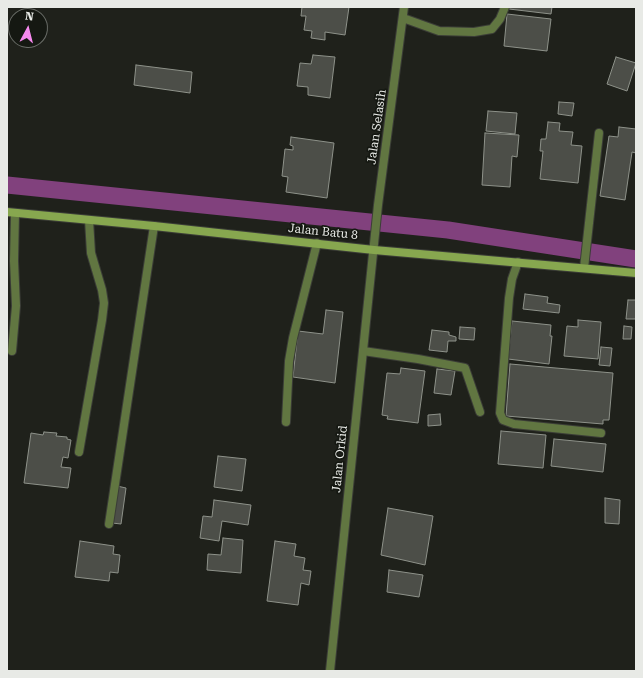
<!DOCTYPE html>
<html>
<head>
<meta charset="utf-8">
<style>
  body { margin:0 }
  #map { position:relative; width:643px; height:678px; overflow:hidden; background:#1f211b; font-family:"Roboto Serif",serif }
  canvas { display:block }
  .frame { position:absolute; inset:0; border:8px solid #e8eae6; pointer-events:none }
  .north { position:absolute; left:8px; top:8px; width:40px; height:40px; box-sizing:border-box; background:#151812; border:1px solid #696c67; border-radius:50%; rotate:7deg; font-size:11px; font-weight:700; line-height:16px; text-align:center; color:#e8eae6 }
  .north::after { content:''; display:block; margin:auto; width:14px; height:18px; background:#f689ee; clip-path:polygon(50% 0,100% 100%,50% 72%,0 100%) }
</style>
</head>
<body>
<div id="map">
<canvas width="643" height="678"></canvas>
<div class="frame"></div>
<div class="north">N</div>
</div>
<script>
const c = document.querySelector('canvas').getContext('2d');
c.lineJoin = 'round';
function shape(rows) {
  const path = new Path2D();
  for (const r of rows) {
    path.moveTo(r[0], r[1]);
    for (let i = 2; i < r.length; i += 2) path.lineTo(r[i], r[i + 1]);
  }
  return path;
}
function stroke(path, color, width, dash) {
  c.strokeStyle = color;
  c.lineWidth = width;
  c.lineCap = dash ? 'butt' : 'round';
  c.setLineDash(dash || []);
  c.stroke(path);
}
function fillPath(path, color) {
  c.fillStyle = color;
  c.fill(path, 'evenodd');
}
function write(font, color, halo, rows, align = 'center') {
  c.font = font + ' "Roboto Serif",serif';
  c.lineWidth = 3.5;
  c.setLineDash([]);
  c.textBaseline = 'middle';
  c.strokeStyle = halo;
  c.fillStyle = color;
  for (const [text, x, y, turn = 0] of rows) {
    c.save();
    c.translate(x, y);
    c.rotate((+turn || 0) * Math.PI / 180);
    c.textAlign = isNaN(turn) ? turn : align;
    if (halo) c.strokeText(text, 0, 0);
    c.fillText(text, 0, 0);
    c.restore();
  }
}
stroke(shape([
  [7,185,448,230,636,259]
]), '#81417d', 17);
const building = shape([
  [302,7,349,7,345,35,325,32,325,40,311,38,312,31,304,30,306,16,301,16,302,7],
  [510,7,552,7,551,14,509,9,510,7],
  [507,14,551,19,547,51,504,46,507,14],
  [313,55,335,57,330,98,308,95,308,87,297,86,300,63,311,64,313,55],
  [616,57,636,63,627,91,607,84,616,57],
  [136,65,192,72,190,93,134,85,136,65],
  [559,102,574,103,572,116,558,114,559,102],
  [488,111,517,113,515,134,486,131,488,111],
  [548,122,560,123,559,131,573,132,571,145,582,146,578,183,540,179,543,151,540,151,541,139,546,139,548,122],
  [619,127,636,129,636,153,632,152,625,200,600,196,609,136,618,137,619,127],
  [485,133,519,135,517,157,512,156,510,187,482,185,485,133],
  [291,137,334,143,327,198,286,192,288,177,282,176,285,149,293,150,293,146,290,145,291,137],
  [525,294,548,297,547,303,560,305,559,313,523,309,525,294],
  [628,300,636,300,636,319,626,319,628,300],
  [326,310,343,312,335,383,293,377,298,331,323,334,326,310],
  [578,320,601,322,598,359,564,356,567,326,578,327,578,320],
  [512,321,551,325,550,336,552,336,549,364,508,359,512,321],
  [624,326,632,327,631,339,623,339,624,326],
  [460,327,475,328,474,340,459,339,460,327],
  [432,330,449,332,449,335,456,337,456,341,448,341,447,352,429,350,432,330],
  [601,347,612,348,610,366,599,365,601,347],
  [510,364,613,373,609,420,603,420,603,424,506,416,510,364],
  [401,368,425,371,418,423,387,419,388,416,382,415,387,373,400,374,401,368],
  [437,369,455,371,451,395,434,393,437,369],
  [440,414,441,425,428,426,428,415,440,414],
  [501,431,546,435,543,468,498,464,501,431],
  [44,432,57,433,56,436,67,437,67,439,71,440,68,458,63,457,61,467,71,468,68,488,24,483,31,433,43,435,44,432],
  [554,439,606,444,603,472,551,466,554,439],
  [218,456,246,459,242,491,214,487,218,456],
  [117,486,126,488,121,524,112,523,117,486],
  [605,498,620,500,619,524,605,523,605,498],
  [214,500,251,505,248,525,222,521,219,541,200,538,203,516,212,517,214,500],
  [388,508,433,516,425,565,381,555,388,508],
  [223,538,243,540,241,573,207,570,208,554,221,555,223,538],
  [80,541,114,546,113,554,120,555,118,573,110,572,109,581,75,577,80,541],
  [275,541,296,544,294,556,305,558,303,570,311,571,309,585,301,583,298,605,267,601,275,541],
  [389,570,423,575,419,597,387,592,389,570]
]);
fillPath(building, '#4c4e48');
stroke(building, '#8e928a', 1);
const lane = shape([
  [518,262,512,279,509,298,500,413,503,420,514,424,601,433],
  [363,351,418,359,465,368,480,412]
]);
const street = shape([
  [403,18,439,31,474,32,492,29,500,19,505,7],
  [584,268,599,133],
  [12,351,16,306,14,261,15,213],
  [286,422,289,361,293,338,317,243],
  [79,452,102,320,104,303,102,290,91,253,89,220],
  [109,524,154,226],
  [330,671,378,205,404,7]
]);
const secondary = shape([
  [7,212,154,226,374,250,636,273]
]);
stroke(lane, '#3b3d37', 10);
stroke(street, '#3b3d37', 10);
stroke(secondary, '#3b3d37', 10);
stroke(lane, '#617641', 8);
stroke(street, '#617641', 8);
stroke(secondary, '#87a74f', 8);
write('12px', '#e8eae6', '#151812', [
  ["Jalan Selasih",377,127,-82],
  ["Jalan Batu 8",323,232,6],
  ["Jalan Orkid",340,459,-84]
]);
</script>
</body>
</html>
